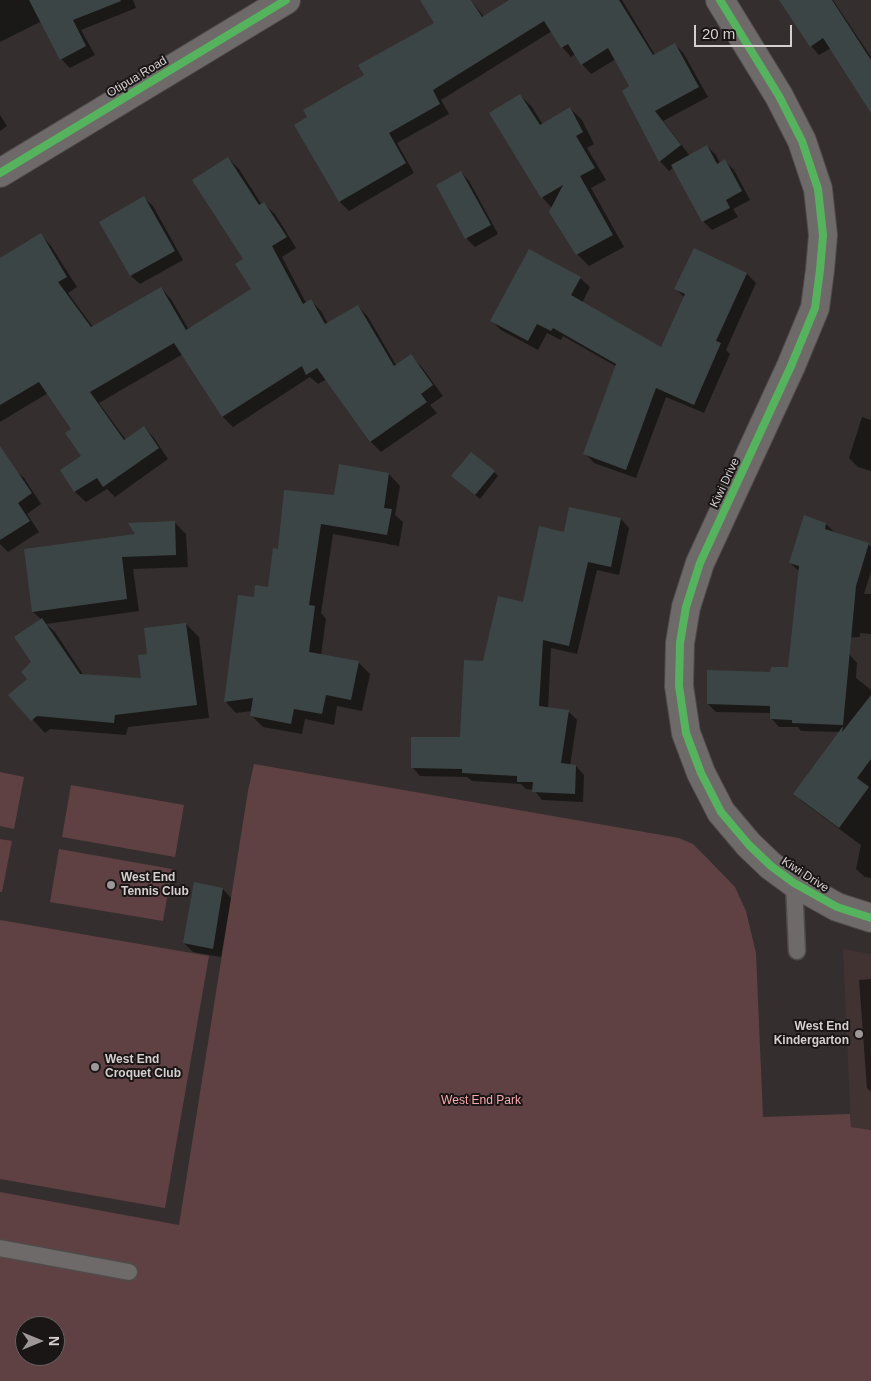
<!DOCTYPE html>
<html>
<head>
<meta charset="utf-8">
<style>
  body { margin:0 }
  #map { position:relative; width:871px; height:1381px; overflow:hidden; background:#342e2e; font-family:Helvetica,sans-serif }
  canvas { display:block }
  .north { position:absolute; left:15px; top:1316px; width:50px; height:50px; box-sizing:border-box; background:#1a1616; border:1px solid #656060; border-radius:50%; rotate:90deg; font-size:14px; font-weight:700; line-height:20px; text-align:center; color:#d6cfcf }
  .north::after { content:''; display:block; margin:auto; width:18px; height:22px; background:#9d9797; clip-path:polygon(50% 0,100% 100%,50% 72%,0 100%) }
  .scale { position:absolute; left:694px; top:25px; width:98px; height:22px; box-sizing:border-box; border:2px solid #d6cfcf; border-top:0; padding-left:6px; font-size:15px; line-height:18px; white-space:nowrap; color:#d6cfcf; -webkit-text-stroke:4px #1a1616; paint-order:stroke }
</style>
</head>
<body>
<div id="map">
<canvas width="871" height="1381"></canvas>
<div class="north">N</div>
<div class="scale">20 m</div>
</div>
<script>
const c = document.querySelector('canvas').getContext('2d');
c.lineJoin = 'round';
function fillPath(path, color) {
  c.fillStyle = color;
  c.fill(path, 'evenodd');
}
function shape(rows) {
  const path = new Path2D();
  for (const r of rows) {
    path.moveTo(r[0], r[1]);
    for (let i = 2; i < r.length; i += 2) path.lineTo(r[i], r[i + 1]);
  }
  return path;
}
function stroke(path, color, width, dash) {
  c.strokeStyle = color;
  c.lineWidth = width;
  c.lineCap = dash ? 'butt' : 'round';
  c.setLineDash(dash || []);
  c.stroke(path);
}
function write(font, color, halo, rows, align = 'center') {
  c.font = font + ' Helvetica,sans-serif';
  c.lineWidth = 4;
  c.setLineDash([]);
  c.textBaseline = 'middle';
  c.strokeStyle = halo;
  c.fillStyle = color;
  for (const [text, x, y, turn = 0] of rows) {
    c.save();
    c.translate(x, y);
    c.rotate((+turn || 0) * Math.PI / 180);
    c.textAlign = isNaN(turn) ? turn : align;
    if (halo) c.strokeText(text, 0, 0);
    c.fillText(text, 0, 0);
    c.restore();
  }
}
fillPath(shape([
  [843,949,871,954,871,1130,851,1127]
]), '#423333');
fillPath(shape([
  [254,764,679,838,693,844,706,857,735,887,746,911,756,953,763,1117,850,1114,851,1127,871,1130,871,1381,0,1381,0,1192,179,1225,248,791],
  [25,1326,55,1326,55,1356,25,1356],
  [0,772,24,777,14,829,0,826],
  [71,785,184,805,175,857,62,837],
  [0,839,12,841,2,892,0,892],
  [59,849,172,869,163,921,50,902],
  [0,920,209,956,165,1208,0,1179]
]), '#604143');
fillPath(shape([
  [0,0,133,0,136,8,81,30,95,55,70,68,61,59,42,21,0,42],
  [421,0,471,0,484,17,511,0,622,0,655,55,675,44,684,54,708,97,663,121,690,156,707,146,716,155,720,163,725,161,734,170,750,200,733,209,738,217,712,230,703,221,674,167,669,171,660,161,624,92,631,87,616,59,591,74,582,64,575,54,571,57,562,47,552,31,441,100,449,114,397,143,414,173,349,211,340,202,365,76,436,23],
  [780,0,833,0,871,57,871,110,831,48,819,55,811,46],
  [520,95,532,107,543,125,570,108,582,120,594,144,587,148,606,180,591,188,624,247,589,266,577,254,552,208,542,197],
  [0,115,7,126,0,131],
  [228,158,239,169,262,205,264,204,275,214,296,248,282,257,306,303,311,301,321,311,328,324,358,306,368,317,396,365,410,355,421,366,443,396,430,405,437,413,381,452,371,442,327,379,318,384,310,377,233,427,223,417,183,354,99,403,126,440,144,427,154,438,168,459,115,497,107,489,86,502,75,492,62,471,83,456,73,429,48,393,0,422,0,293,41,235,51,246,77,287,68,293,93,327,161,288,171,299,189,330,253,289,245,259],
  [461,172,469,181,498,234,475,247,466,238,437,185],
  [144,198,153,206,183,260,140,284,131,276,101,222],
  [747,274,756,283,726,350,730,354,704,413,666,397,636,478,594,463,585,453,617,367,563,336,561,340,547,333,538,350,501,330,492,321,580,278,590,287,582,303,662,349,685,298,676,289],
  [862,417,871,420,871,471,858,467,849,458],
  [340,466,389,474,400,486,395,515,403,522,399,546,333,534,321,613,326,619,321,655,358,662,370,674,362,711,337,706,334,725,305,719,302,734,263,727,251,715,252,711,236,713,225,701,255,598,269,588,279,550,335,496],
  [13,468,24,478,41,504,27,514,39,532,8,552,0,544,0,476],
  [494,472,498,476,480,499,457,480],
  [621,519,629,528,619,575,597,570,577,654,551,648,548,709,569,712,577,720,570,766,576,766,584,775,583,802,542,800,534,790,526,789,521,784,472,781,467,777,420,776,412,767,461,738,484,663,524,604,565,533],
  [174,522,186,534,188,567,133,569,139,611,46,624,55,632,84,676,142,679,148,655,186,624,199,637,209,718,128,727,126,735,50,729,45,733,10,695,29,679,42,620,33,612,138,535],
  [826,524,834,532,868,544,871,547,871,571,864,594,871,594,871,634,860,633,860,637,823,639,849,654,857,663,856,678,871,690,871,878,865,877,856,869,861,845,803,802,794,794,840,732,801,731,798,727,779,727,771,718,771,713,716,712,708,704,772,673,789,668,799,571,790,563],
  [223,889,231,898,221,957,193,952,184,943],
  [871,979,871,1092,867,1088,859,980]
]), '#0007');
fillPath(shape([
  [29,0,120,0,121,1,73,20,86,46,60,60],
  [420,0,471,0,482,17,509,0,619,0,653,55,675,43,699,87,655,111,681,145,659,162,622,91,629,86,608,48,581,65,568,44,561,48,544,21,433,90,440,104,389,133,406,163,339,202,294,125,307,117,303,110,364,75,358,65,434,23],
  [779,0,832,0,871,60,871,113,823,38,810,47],
  [520,94,540,125,570,107,583,132,576,136,595,168,580,176,613,235,576,255,549,212,563,185,541,198,489,113],
  [707,145,717,164,725,159,742,191,726,200,730,208,702,222,671,165],
  [228,157,259,205,264,202,287,237,272,246,303,304,311,299,325,324,358,305,394,366,411,354,433,385,421,394,427,402,370,442,317,368,306,375,302,366,222,417,174,343,90,392,124,440,144,426,159,448,103,487,97,478,74,492,60,470,81,456,65,433,71,429,39,382,0,405,0,258,41,233,67,277,58,282,91,327,161,287,186,330,251,289,235,264,243,259,192,180],
  [461,171,491,225,465,239,436,185],
  [144,196,175,251,130,276,99,222],
  [694,248,747,273,716,341,721,343,694,405,656,388,626,470,583,454,616,364,553,328,551,331,537,324,528,341,490,321,529,249,581,277,571,295,661,347,685,294,674,289],
  [0,446,32,493,18,503,30,521,0,540],
  [471,452,495,471,475,495,451,476],
  [339,464,389,473,384,508,392,509,387,535,321,524,309,605,315,606,309,652,359,661,351,700,326,695,322,714,294,709,291,724,250,716,253,698,224,702,238,595,254,597,255,585,268,587,273,548,278,549,284,490,334,495],
  [569,507,621,518,611,567,588,562,569,646,543,640,539,706,569,710,561,763,576,765,575,794,532,792,533,782,517,782,517,776,462,773,462,769,411,768,411,737,460,737,464,660,483,661,498,596,523,602,539,526,564,532],
  [804,515,826,523,825,529,869,543,856,586,843,725,792,723,792,720,770,719,770,706,707,704,707,670,770,672,771,667,788,667,799,566,789,563],
  [175,521,176,555,122,557,127,599,32,612,24,549,135,534,128,523],
  [42,618,80,674,141,678,138,655,147,654,144,628,186,623,197,705,115,715,114,723,37,716,31,721,8,695,27,679,21,672,31,662,14,637],
  [871,695,871,759,857,778,869,787,839,828,793,794,843,726,842,732],
  [194,882,223,888,213,949,183,943]
]), '#3c4545');
const service = shape([
  [794,883,797,951],
  [0,1248,129,1272]
]);
const minor = shape([
  [720,0,779,96,802,141,818,189,823,235,820,270,815,308,791,366,700,563,686,607,680,643,679,686,686,733,701,773,721,812,749,845,771,866,794,883,837,907,871,918]
]);
const tertiary = shape([
  [0,173,286,0]
]);
stroke(service, '#504b4b', 19);
stroke(minor, '#504b4b', 30);
stroke(tertiary, '#504b4b', 30);
stroke(service, '#6f6a6a', 16);
stroke(minor, '#6f6a6a', 28);
stroke(tertiary, '#6f6a6a', 28);
stroke(shape([
  [720,0,779,96,802,141,818,189,823,235,820,270,815,308,791,366,700,563,686,607,680,643,679,686,686,733,701,773,721,812,749,845,771,866,794,883,837,907,871,918],
  [0,173,286,0]
]), '#56b35d', 8);
for (const [x, y, r, color] of [
  [111,885,5,"#9d9797"],
  [859,1034,5,"#9d9797"],
  [95,1067,5,"#9d9797"]
]) {
  const dot = new Path2D();
  dot.arc(x, y, r, 0, 2 * Math.PI);
  c.fillStyle = color;
  c.fill(dot);
  stroke(dot, '#1a1616', 2);
}
write('12px', '#d6cfcf', '#1a1616', [
  ["Otipua Road",137,77,-31],
  ["Kiwi Drive",725,483,-65],
  ["Kiwi Drive",805,875,33]
]);
write('bold 12px', '#d6cfcf', '#1a1616', [
  ["West End",121,878],
  ["Tennis Club",121,892],
  ["West End",849,1027,"right"],
  ["Kindergarton",849,1041,"right"],
  ["West End",105,1060],
  ["Croquet Club",105,1074]
], 'left');
write('12px', '#f9a9ad', '#1a1616', [
  ["West End Park",481,1101]
]);
</script>
</body>
</html>
